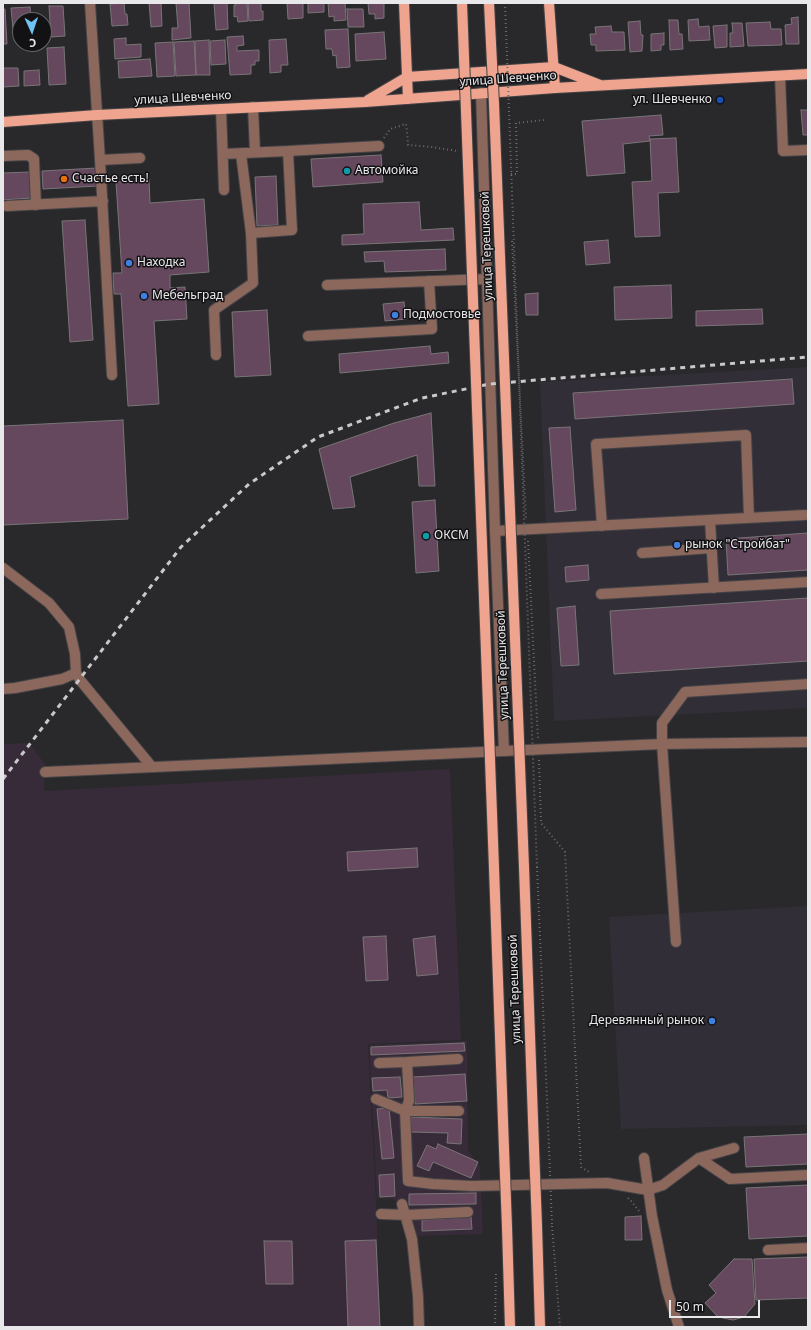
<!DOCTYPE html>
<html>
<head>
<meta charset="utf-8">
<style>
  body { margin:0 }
  #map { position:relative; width:811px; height:1330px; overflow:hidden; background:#29282b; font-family:"Noto Sans",sans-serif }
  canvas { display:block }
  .frame { position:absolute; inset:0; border:4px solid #e8e7e9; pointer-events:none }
  .north { position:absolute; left:12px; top:12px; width:40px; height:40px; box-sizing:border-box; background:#121113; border:1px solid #686769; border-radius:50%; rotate:177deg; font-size:11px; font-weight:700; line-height:16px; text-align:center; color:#e8e7e9 }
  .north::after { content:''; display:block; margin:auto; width:14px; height:18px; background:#70c1f4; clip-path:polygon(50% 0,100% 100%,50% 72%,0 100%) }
  .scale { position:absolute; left:669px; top:1300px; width:91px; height:18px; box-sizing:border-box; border:2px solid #e8e7e9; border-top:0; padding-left:5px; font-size:12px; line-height:14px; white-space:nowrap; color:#e8e7e9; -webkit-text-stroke:3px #121113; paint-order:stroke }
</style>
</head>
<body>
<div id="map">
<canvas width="811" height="1330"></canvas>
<div class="frame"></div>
<div class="north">С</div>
<div class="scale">50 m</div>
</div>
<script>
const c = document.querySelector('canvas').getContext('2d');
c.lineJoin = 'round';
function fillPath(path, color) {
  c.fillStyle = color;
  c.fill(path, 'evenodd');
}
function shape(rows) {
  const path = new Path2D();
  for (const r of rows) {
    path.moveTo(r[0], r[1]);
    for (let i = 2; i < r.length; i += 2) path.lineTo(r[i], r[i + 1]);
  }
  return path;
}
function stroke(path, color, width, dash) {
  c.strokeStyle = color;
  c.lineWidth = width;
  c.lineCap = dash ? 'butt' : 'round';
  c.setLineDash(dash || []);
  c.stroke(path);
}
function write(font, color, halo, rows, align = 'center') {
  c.font = font + ' "Noto Sans",sans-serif';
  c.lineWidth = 3;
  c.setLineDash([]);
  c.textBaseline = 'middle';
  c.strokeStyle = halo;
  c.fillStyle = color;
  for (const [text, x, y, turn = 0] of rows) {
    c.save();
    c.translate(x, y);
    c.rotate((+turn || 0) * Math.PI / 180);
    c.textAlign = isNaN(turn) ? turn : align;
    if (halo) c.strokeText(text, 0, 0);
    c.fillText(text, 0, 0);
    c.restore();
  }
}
fillPath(shape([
  [808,367,808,708,554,721,540,382],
  [808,906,808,1125,621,1129,609,917]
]), '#322e37');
fillPath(shape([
  [29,743,45,764,44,791,450,769,461,1040,368,1044,376,1201,380,1327,3,1327,3,744],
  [467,1041,468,1150,480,1166,483,1234,417,1236,411,1212,393,1199,377,1198,369,1045]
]), '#382b39');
const building = shape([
  [124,3,125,14,127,14,128,25,112,26,110,4,124,3],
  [149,3,161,3,162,26,151,27,149,3],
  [176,3,189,3,191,38,172,40,172,28,178,28,176,3],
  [214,3,227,3,228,29,216,30,214,3],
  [236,3,247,3,248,21,238,22,237,16,234,17,234,5,236,5,236,3],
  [248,3,261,3,261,11,263,11,263,20,249,21,248,3],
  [287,3,303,3,303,18,288,19,287,3],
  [308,3,324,3,324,12,308,13,308,3],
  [328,3,345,3,346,20,334,21,334,16,329,17,328,3],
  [368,3,384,3,384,18,375,19,375,14,369,14,368,3],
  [49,6,63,6,65,36,51,37,49,6],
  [30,7,31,20,20,20,20,28,13,29,11,8,30,7],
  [3,9,5,9,7,44,3,44,3,9],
  [347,9,363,9,364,27,348,27,347,9],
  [798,17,799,44,786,44,785,25,792,24,791,18,798,17],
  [698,19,699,27,709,26,710,40,689,41,688,20,698,19],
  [669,20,678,20,679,34,682,34,683,49,670,50,669,20],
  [640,21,641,35,643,35,642,51,630,52,628,22,640,21],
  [770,22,771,29,781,29,782,45,748,46,746,23,770,22],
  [732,23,742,23,744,46,730,47,730,33,733,33,732,23],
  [727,25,727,47,715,48,713,26,727,25],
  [611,26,612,32,624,32,625,50,596,51,596,45,591,45,590,34,596,34,595,27,611,26],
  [348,29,350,67,337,68,336,55,333,56,332,49,326,49,325,30,348,29],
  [384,32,386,59,356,61,355,34,384,32],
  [664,33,664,45,661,45,661,50,651,51,651,34,664,33],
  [243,36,244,45,237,46,237,51,259,50,259,61,255,61,255,65,251,65,251,74,230,75,227,37,243,36],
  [126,38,126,45,141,44,141,57,115,59,114,39,126,38],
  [286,39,288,65,281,65,281,72,270,73,269,40,286,39],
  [209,40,210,75,196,75,195,41,209,40],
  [225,40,226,64,211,65,210,41,225,40],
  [194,41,196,75,176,76,174,42,194,41],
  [173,42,175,76,157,77,155,43,173,42],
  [64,47,66,84,49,85,47,48,64,47],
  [150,59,152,76,119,78,118,61,150,59],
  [3,68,18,68,19,86,3,87,3,68],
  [39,70,40,85,24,86,24,71,39,70],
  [801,110,808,110,808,135,803,135,801,110],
  [661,115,663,135,649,136,650,141,623,144,625,173,587,176,582,121,661,115],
  [676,138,679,192,658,193,660,236,635,237,632,182,652,181,650,139,676,138],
  [381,155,383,182,313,187,311,159,381,155],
  [97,168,98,186,43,189,42,171,97,168],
  [30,172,31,198,3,200,3,173,30,172],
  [276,176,278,225,257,226,255,177,276,176],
  [149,180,150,203,204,199,209,272,170,275,170,288,185,287,187,319,154,321,159,404,128,406,121,294,114,294,113,273,122,273,116,182,149,180],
  [419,202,421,230,453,228,454,240,342,245,342,235,364,234,363,204,419,202],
  [85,220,93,340,70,342,62,221,85,220],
  [608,240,610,263,586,265,584,242,608,240],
  [445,249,446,270,385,272,384,261,365,262,364,252,445,249],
  [671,285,672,318,615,320,614,287,671,285],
  [538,293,538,315,526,315,525,294,538,293],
  [404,302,406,319,385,321,383,304,404,302],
  [762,309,763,324,696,326,696,311,762,309],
  [267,310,271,375,235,377,232,312,267,310],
  [430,346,431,354,448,352,449,363,340,373,339,354,430,346],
  [792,379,794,404,575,419,573,393,792,379],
  [431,413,435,486,419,486,417,455,350,477,355,507,333,509,319,449,394,423,431,413],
  [123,420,128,519,3,525,3,426,123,420],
  [570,427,576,510,555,512,549,428,570,427],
  [435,500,439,571,416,573,412,502,435,500],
  [808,533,808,570,728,575,726,539,808,533],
  [588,565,589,580,566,582,565,567,588,565],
  [808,598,808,661,614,674,610,611,808,598],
  [575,606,579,665,561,666,557,608,575,606],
  [417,848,418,867,348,871,347,852,417,848],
  [386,936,388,980,366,981,363,937,386,936],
  [435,936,438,974,417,976,413,939,435,936],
  [464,1043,465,1051,371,1055,371,1047,464,1043],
  [465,1074,467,1101,415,1104,413,1077,465,1074],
  [400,1077,402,1097,388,1098,387,1090,373,1091,372,1078,400,1077],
  [389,1108,394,1158,382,1159,377,1109,389,1108],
  [411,1117,462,1119,461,1144,447,1143,448,1133,411,1132,411,1117],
  [808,1134,808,1164,746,1167,744,1137,808,1134],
  [438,1144,478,1162,471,1178,433,1162,429,1171,417,1166,427,1145,436,1149,438,1144],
  [394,1174,395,1196,380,1197,379,1175,394,1174],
  [808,1185,808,1236,749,1239,746,1188,808,1185],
  [476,1193,476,1204,409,1205,409,1194,476,1193],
  [641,1216,642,1240,625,1240,625,1217,641,1216],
  [471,1217,472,1229,422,1231,422,1220,471,1217],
  [376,1240,380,1327,348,1327,345,1241,376,1240],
  [264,1241,292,1241,293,1284,266,1284,264,1241],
  [808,1257,808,1298,756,1300,754,1259,808,1257],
  [734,1259,752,1259,755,1304,744,1317,733,1320,718,1317,705,1303,716,1293,709,1285,734,1259]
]);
fillPath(building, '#65485d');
stroke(building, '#797577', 1);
const minor = shape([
  [90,3,100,160,112,375],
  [780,76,783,151,808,150],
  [481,93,495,531,504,751,662,744,676,942],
  [253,107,255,152],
  [221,109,224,190],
  [288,151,379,146],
  [223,154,288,151,292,230,251,233],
  [3,156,28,155,34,159,36,205],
  [100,160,140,158],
  [7,206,103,201],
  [327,285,487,279],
  [308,336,432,329,429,281],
  [216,355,214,310,253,283,251,233,241,154],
  [710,520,714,588],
  [602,526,596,444,746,435,749,518],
  [495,531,805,515],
  [642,553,712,548],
  [3,568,49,603,69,627,75,654,76,673,80,680,152,767],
  [601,594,808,582],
  [808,684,685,692,662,723,662,744,808,742],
  [3,689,15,688,62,679,76,673],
  [45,772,504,751],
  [458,1059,407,1062,409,1101,405,1111,408,1181,433,1184,472,1186,607,1183,648,1190,663,1185,699,1158,734,1148],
  [379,1063,407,1062],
  [376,1099,405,1111,459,1111],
  [644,1158,652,1216,667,1290,679,1327],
  [699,1158,730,1179,808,1175],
  [402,1204,412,1239,418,1296,419,1327],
  [381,1214,406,1215,468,1212],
  [768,1250,808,1248]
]);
const major = shape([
  [404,3,408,99],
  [549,3,555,88],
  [368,100,407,77,554,67,600,85],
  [3,122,97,115,365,102,555,88,808,74],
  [524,867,534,1148],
  [494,868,504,1149],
  [537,1226,540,1327],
  [507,1227,510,1327]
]);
stroke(minor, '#444346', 12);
stroke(major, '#444346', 12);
stroke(shape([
  [384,138,390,129,406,124,407,131,408,145,432,147,457,151],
  [511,174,517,174,516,123,544,120],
  [512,241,526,518],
  [528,541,538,740],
  [539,760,541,823,565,852,581,1167,589,1172],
  [537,867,549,1147],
  [628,1198,632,1202,639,1211],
  [552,1226,560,1327],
  [495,1327,496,1272]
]), '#6d6c6e', 2, [1, 3]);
stroke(minor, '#8b675c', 10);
stroke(major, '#eea48f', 10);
stroke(shape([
  [3,779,181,547,249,484,318,437,422,398,490,384,808,357]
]), '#c9c8cb', 3, [5, 5]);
const majorBridge = shape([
  [462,3,494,868],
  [489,3,494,104,524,867],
  [534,1148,537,1226],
  [504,1149,507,1227]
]);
stroke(majorBridge, '#444346', 12, []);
stroke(shape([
  [505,3,537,867],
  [549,1147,552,1226]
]), '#6d6c6e', 2, [1, 3]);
stroke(majorBridge, '#eea48f', 10);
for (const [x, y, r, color] of [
  [720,100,4,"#1a4fb4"],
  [347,171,4,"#0f9aa8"],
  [64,179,4,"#e8710a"],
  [129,263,4,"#3f7fe0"],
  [144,296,4,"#3f7fe0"],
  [395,315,4,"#3f7fe0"],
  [426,536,4,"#0f9aa8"],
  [677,545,4,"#3f7fe0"],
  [712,1021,4,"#3f7fe0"]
]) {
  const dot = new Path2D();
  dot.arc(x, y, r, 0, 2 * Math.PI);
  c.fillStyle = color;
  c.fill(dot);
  stroke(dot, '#121113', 1.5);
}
write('12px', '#e8e7e9', '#121113', [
  ["улица Шевченко",508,79,-4],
  ["улица Шевченко",183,98,-3],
  ["улица Терешковой",487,246,-92],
  ["улица Терешковой",503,665,-92],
  ["улица Терешковой",515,989,-92]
]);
write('12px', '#e8e7e9', '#121113', [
  ["ул. Шевченко",712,100,"right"],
  ["Автомойка",355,171],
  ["Счастье есть!",72,179],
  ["Находка",137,263],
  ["Мебельград",152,296],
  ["Подмостовье",403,315],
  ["ОКСМ",434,536],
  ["рынок \"Стройбат\"",685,545],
  ["Деревянный рынок",704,1021,"right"]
], 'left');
</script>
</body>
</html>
